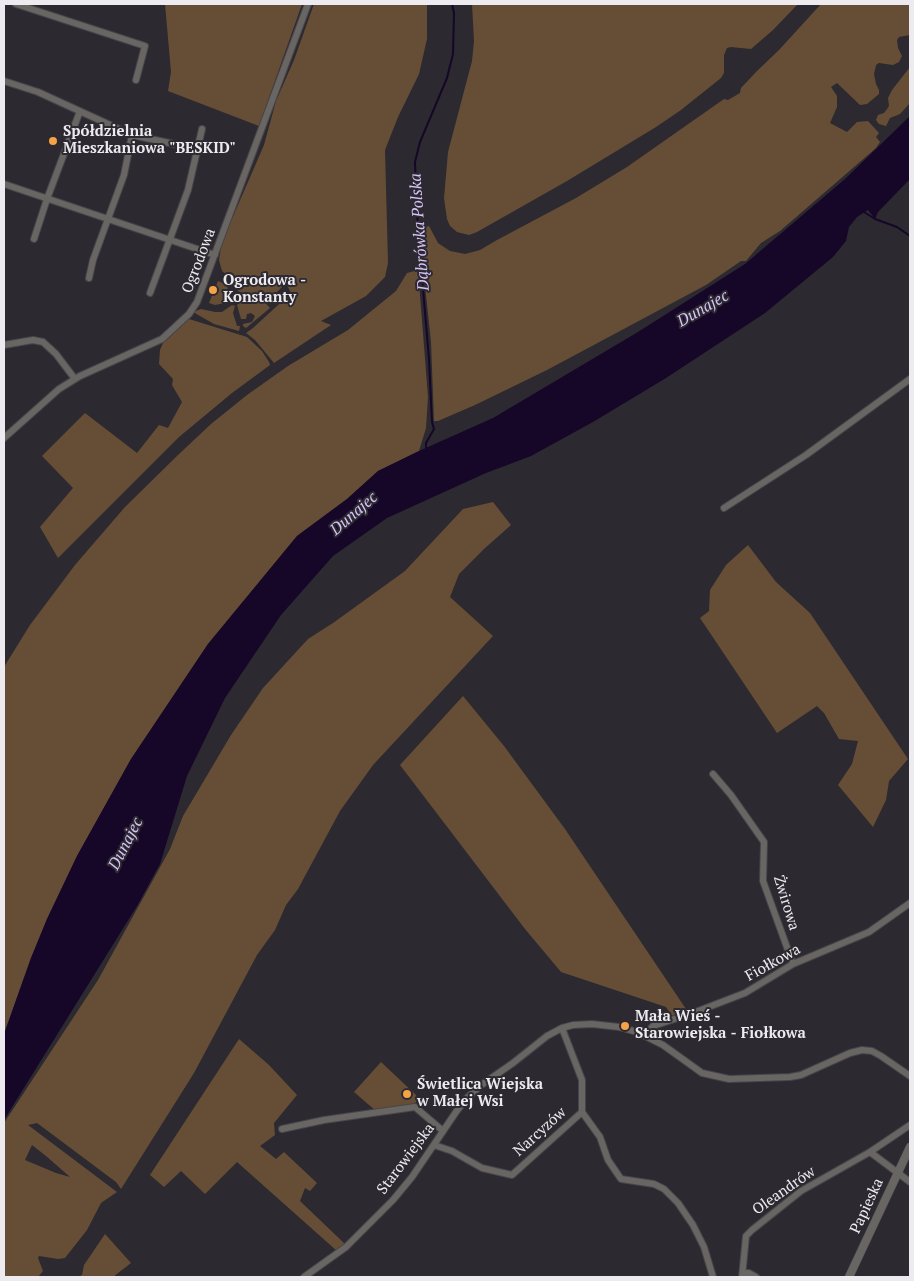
<!DOCTYPE html>
<html>
<head>
<meta charset="utf-8">
<style>
  body { margin:0 }
  #map { position:relative; width:914px; height:1281px; overflow:hidden; background:#2c2a30; font-family:"PT Serif",serif }
  canvas { display:block }
  .frame { position:absolute; inset:0; border:5px solid #edebf0; pointer-events:none }
</style>
</head>
<body>
<div id="map">
<canvas width="914" height="1281"></canvas>
<div class="frame"></div>
</div>
<script>
const c = document.querySelector('canvas').getContext('2d');
c.lineJoin = 'round';
function fillPath(path, color) {
  c.fillStyle = color;
  c.fill(path, 'evenodd');
}
function shape(rows) {
  const path = new Path2D();
  for (const r of rows) {
    path.moveTo(r[0], r[1]);
    for (let i = 2; i < r.length; i += 2) path.lineTo(r[i], r[i + 1]);
  }
  return path;
}
function stroke(path, color, width, dash) {
  c.strokeStyle = color;
  c.lineWidth = width;
  c.lineCap = dash ? 'butt' : 'round';
  c.setLineDash(dash || []);
  c.stroke(path);
}
function write(font, color, halo, rows, align = 'center') {
  c.font = font + ' "PT Serif",serif';
  c.lineWidth = 4;
  c.setLineDash([]);
  c.textBaseline = 'middle';
  c.strokeStyle = halo;
  c.fillStyle = color;
  for (const [text, x, y, turn = 0] of rows) {
    c.save();
    c.translate(x, y);
    c.rotate((+turn || 0) * Math.PI / 180);
    c.textAlign = isNaN(turn) ? turn : align;
    if (halo) c.strokeText(text, 0, 0);
    c.fillText(text, 0, 0);
    c.restore();
  }
}
fillPath(shape([
  [165,4,302,4,259,126,168,91,171,72],
  [314,4,427,4,427,39,419,74,398,117,385,150,388,263,385,277,366,296,321,321,331,325,274,363,255,340,246,333,253,328,289,295,292,295,286,283,269,300,260,297,270,308,246,328,243,326,243,324,252,322,255,316,251,313,247,314,246,319,241,319,237,305,248,295,238,291,233,280,222,271,219,260,221,247,231,221,264,145,276,101,294,60],
  [472,4,798,4,773,30,751,49,731,47,727,48,724,55,724,73,721,78,681,110,656,127,567,181,477,232,469,235,457,232,450,226,447,219,444,198,448,152,472,61,474,41],
  [821,4,910,4,910,35,899,37,897,40,898,48,902,56,899,62,893,65,879,63,876,65,874,74,876,84,879,90,879,94,867,104,860,105,837,83,831,87,837,96,837,107,830,123,847,132,857,122,868,121,879,133,876,137,880,142,876,148,780,231,761,243,746,261,741,261,706,285,547,370,475,405,438,421,434,421,431,342,419,229,429,226,438,243,450,251,465,254,480,250,497,240,576,198,627,167,724,99,728,100,740,93,741,88,757,71,779,50],
  [910,67,910,103,900,114,890,118,886,126,879,124,876,120,878,115,884,113,887,109,889,106,888,98,892,90],
  [418,270,428,397,426,428,419,451,378,471,347,499,297,536,208,644,131,759,77,856,47,919,31,958,4,1034,4,667,30,625,75,565,125,507,178,455,211,424,247,395,288,366,348,330,396,291,407,273],
  [218,281,227,285,229,297,225,303,215,305,209,303],
  [232,305,235,306,233,313,237,326,240,326,239,331,214,324,193,312,201,309,215,312,222,312],
  [189,319,247,337,262,351,269,362,270,365,232,393,179,437,58,558,40,527,73,488,42,456,85,413,137,453,159,425,168,428,182,402,172,385,173,379,159,364,160,350,163,343],
  [493,502,511,525,484,549,459,574,450,597,493,636,373,765,340,811,298,889,286,905,275,930,257,955,194,1073,121,1189,116,1182,37,1123,28,1125,117,1192,101,1203,87,1230,65,1258,58,1259,39,1256,38,1258,43,1271,38,1277,4,1277,4,1123,98,980,170,849,183,816,231,735,263,688,308,639,333,623,405,571,463,509],
  [32,1145,46,1156,70,1177,56,1173,25,1160],
  [748,545,776,582,810,613,908,759,889,781,886,800,873,827,838,785,852,764,858,741,839,739,824,713,817,706,777,733,700,618,709,611,710,590,726,565],
  [463,696,504,746,565,829,686,1009,672,1016,666,1007,561,972,525,929,400,765],
  [239,1039,269,1065,297,1095,274,1123,275,1135,260,1146,276,1159,284,1152,317,1183,310,1191,305,1188,300,1201,345,1244,337,1251,237,1162,205,1194,181,1171,164,1187,150,1175],
  [381,1062,416,1095,417,1101,414,1104,376,1111,354,1092],
  [105,1234,131,1263,113,1277,78,1277,82,1275,84,1265]
]), '#664e36');
fillPath(shape([
  [910,116,910,179,878,212,875,219,868,210,857,217,849,227,846,241,833,257,765,313,666,378,593,422,531,456,486,473,387,518,333,556,281,615,225,698,187,776,160,864,137,906,4,1120,4,1034,31,958,47,919,77,856,131,759,208,644,297,536,347,499,378,471,419,451,493,418,638,332,745,264,845,179]
]), '#160628');
stroke(shape([
  [864,212,875,219,897,227,910,236],
  [426,451,426,443,434,429,432,422,429,359,418,230,415,162,420,142,447,78,453,54,454,13,452,4]
]), '#160628', 2);
const minor = shape([
  [16,4,145,46,136,80],
  [4,81,38,92,132,135,197,149],
  [4,184,215,255],
  [34,239,47,199,80,111],
  [89,278,93,260,124,175,132,135],
  [150,293,188,190,202,129],
  [4,345,33,340,43,342,56,354,75,379],
  [4,438,59,389,80,376,162,339,189,314,197,302,308,4],
  [724,508,806,455,910,379],
  [713,774,731,795,764,842,763,881,793,964],
  [562,1028,582,1080,582,1112,600,1137,608,1160,621,1179,654,1184,664,1189,678,1203,693,1225,704,1247,713,1277],
  [644,1035,653,1026,693,1013,745,993,793,964,869,932,910,903],
  [282,1129,324,1120,415,1107,443,1131],
  [434,1145,452,1151,482,1168,512,1175,582,1112],
  [870,1152,910,1182],
  [743,1273,749,1273,756,1277],
  [304,1277,346,1247,393,1200,412,1177,456,1112,466,1099,480,1086,513,1063,547,1036,562,1028,573,1025,592,1024,619,1027,637,1032,663,1045,702,1073,729,1079,790,1077,801,1075,850,1053,862,1050,872,1051,881,1056,910,1076],
  [742,1277,746,1236,752,1230,801,1191,870,1152,910,1125]
]);
const tertiary = shape([
  [849,1277,910,1147]
]);
stroke(minor, '#47454b', 8);
stroke(tertiary, '#47454b', 9);
stroke(minor, '#686562', 6);
stroke(tertiary, '#686562', 8);
for (const [x, y, r, color] of [
  [53,141,5,"#f5a346"],
  [213,290,5,"#f5a346"],
  [625,1026,5,"#f5a346"],
  [407,1094,5,"#f5a346"]
]) {
  const dot = new Path2D();
  dot.arc(x, y, r, 0, 2 * Math.PI);
  c.fillStyle = color;
  c.fill(dot);
  stroke(dot, '#2c2a30', 2);
}
write('bold 15px', '#edebf0', '#2c2a30', [
  ["Spółdzielnia",63,132],
  ["Mieszkaniowa \"BESKID\"",63,149],
  ["Ogrodowa -",223,281],
  ["Konstanty",223,298],
  ["Mała Wieś -",635,1017],
  ["Starowiejska - Fiołkowa",635,1034],
  ["Świetlica Wiejska",417,1085],
  ["w Małej Wsi",417,1102]
], 'left');
write('15px', '#edebf0', '#2c2a30', [
  ["Ogrodowa",199,261,-69],
  ["Żwirowa",786,903,73],
  ["Fiołkowa",773,963,-29],
  ["Narcyzów",540,1132,-42],
  ["Starowiejska",406,1159,-53],
  ["Oleandrów",784,1191,-35],
  ["Papieska",867,1206,-65]
]);
write('italic 16px', '#d7c3fa', '#2c2a30', [
  ["Dąbrówka Polska",420,232,-94],
  ["Dunajec",703,309,-30],
  ["Dunajec",354,514,-41],
  ["Dunajec",126,844,-63]
]);
</script>
</body>
</html>
